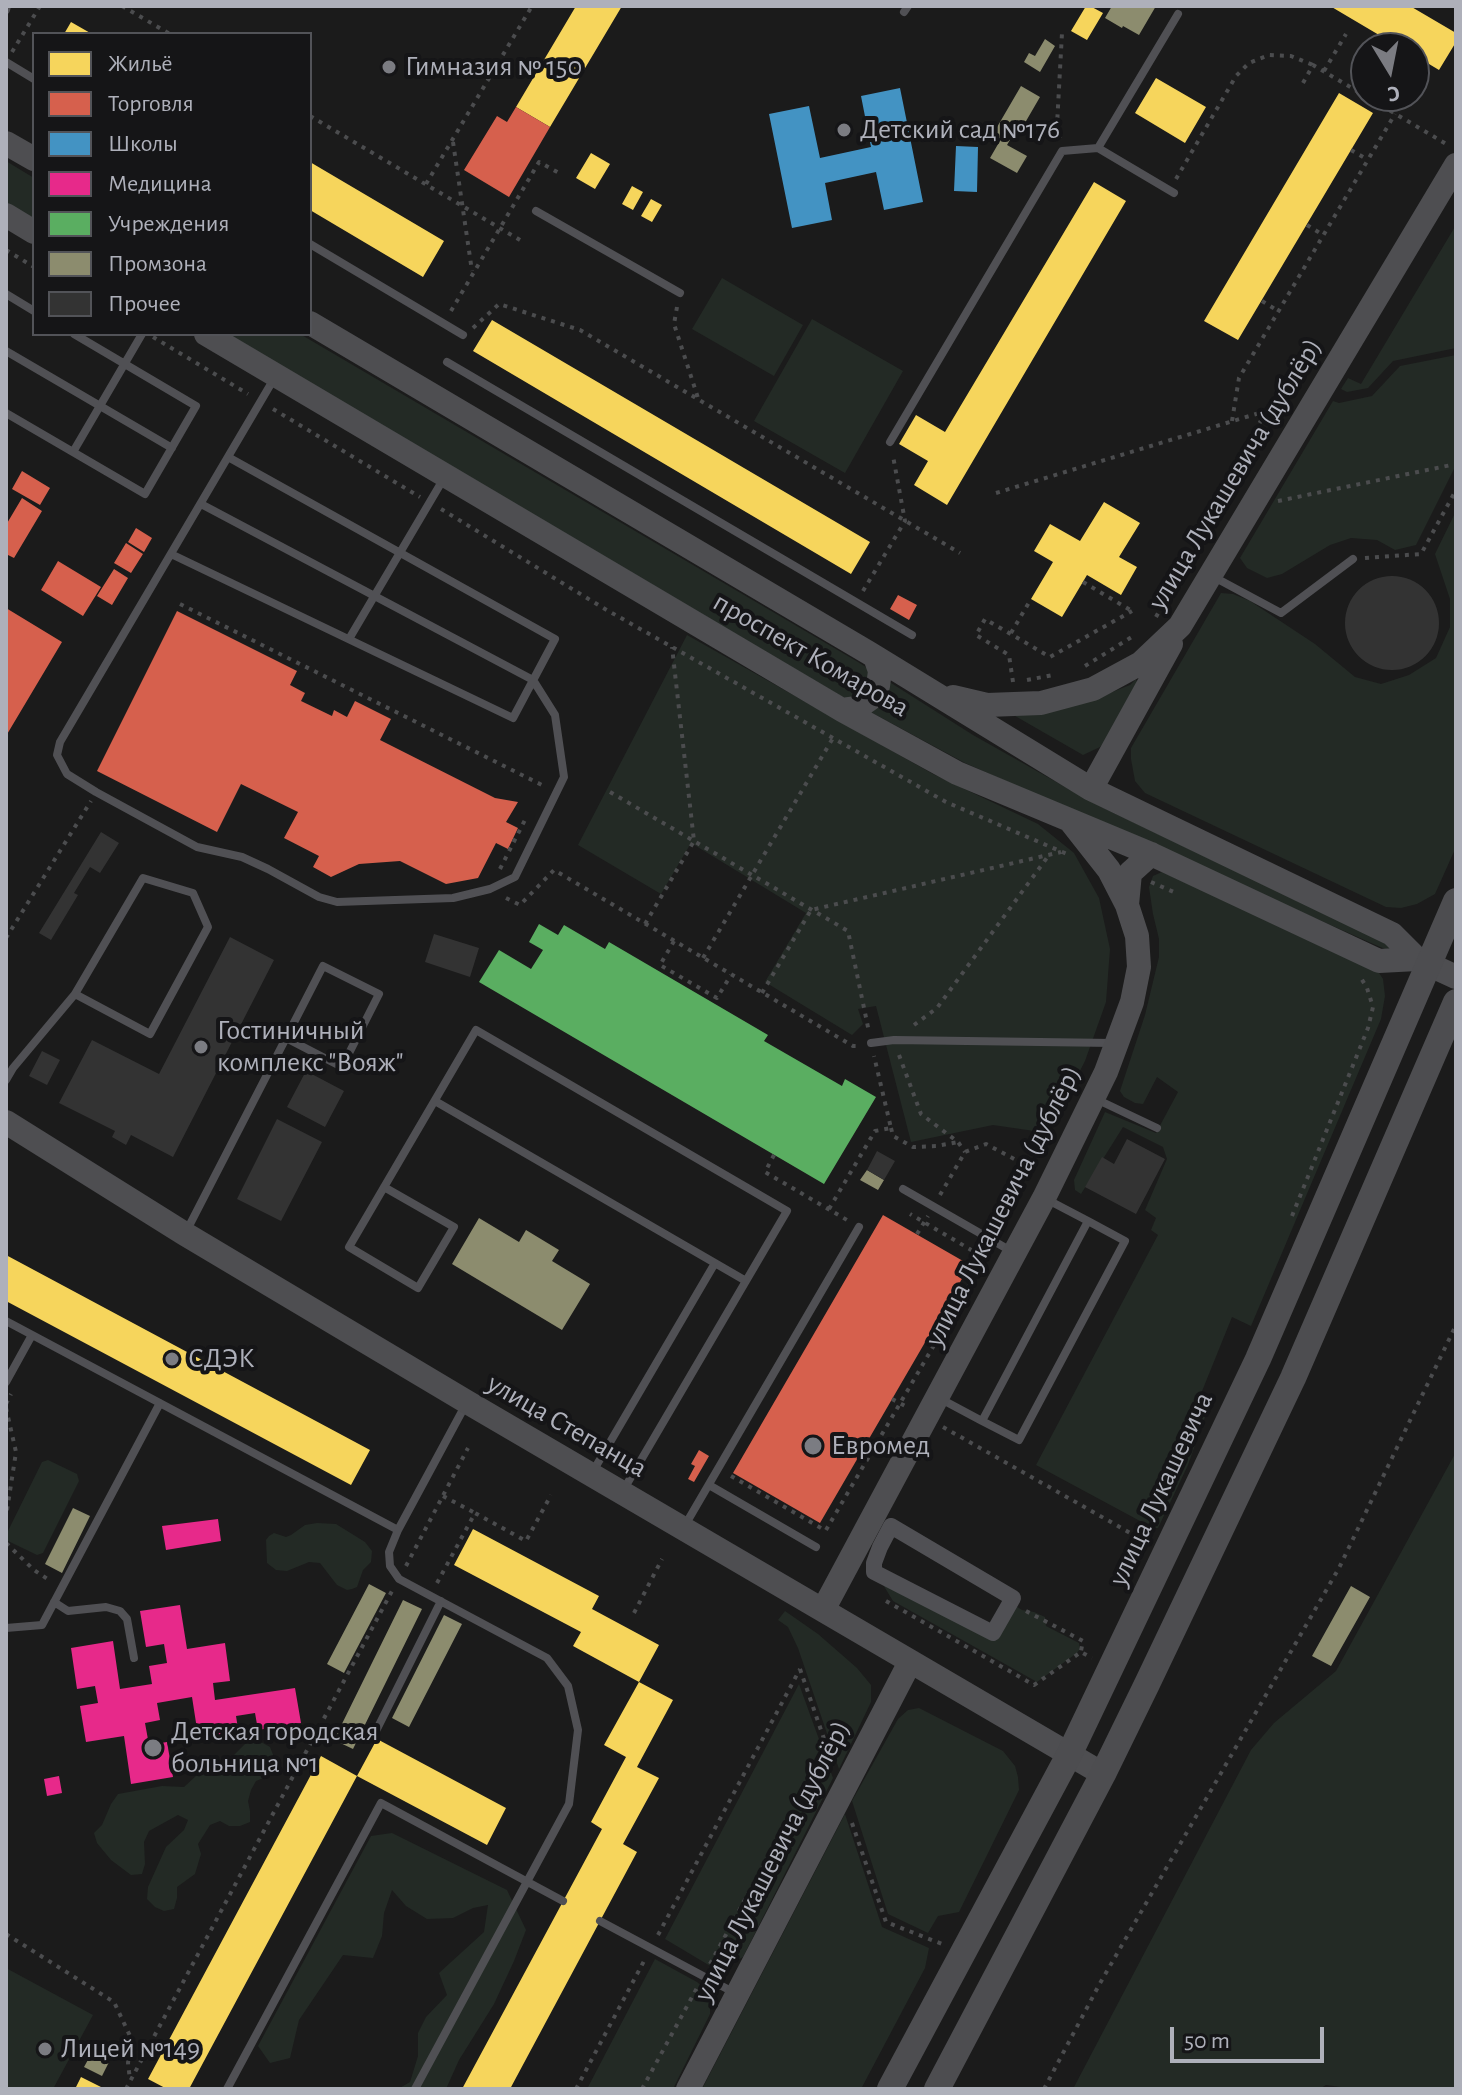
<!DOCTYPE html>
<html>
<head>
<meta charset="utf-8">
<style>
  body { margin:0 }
  #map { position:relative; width:1462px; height:2095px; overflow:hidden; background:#1b1b1b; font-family:"Alegreya Sans",sans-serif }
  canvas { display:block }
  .frame { position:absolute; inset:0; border:8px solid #aeb0ba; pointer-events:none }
  .legend { position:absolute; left:32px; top:32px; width:280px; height:304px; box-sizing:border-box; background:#151517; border:2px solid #525358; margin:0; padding:10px 14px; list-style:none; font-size:24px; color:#aeb0ba }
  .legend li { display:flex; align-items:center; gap:16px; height:40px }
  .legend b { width:40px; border:2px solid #525358 }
  .north { position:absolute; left:1350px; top:32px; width:80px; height:80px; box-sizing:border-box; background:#151517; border:2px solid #525358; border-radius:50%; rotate:170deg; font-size:22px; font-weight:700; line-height:32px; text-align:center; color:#aeb0ba }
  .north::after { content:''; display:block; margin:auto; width:28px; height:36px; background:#7b7c82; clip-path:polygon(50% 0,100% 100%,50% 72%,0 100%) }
  .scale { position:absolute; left:1170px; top:2027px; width:154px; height:36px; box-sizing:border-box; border:4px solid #aeb0ba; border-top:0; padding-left:10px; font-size:24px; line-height:28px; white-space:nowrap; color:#aeb0ba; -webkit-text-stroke:6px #151517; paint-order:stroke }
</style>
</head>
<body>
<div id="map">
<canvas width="1462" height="2095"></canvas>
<div class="frame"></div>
<ul class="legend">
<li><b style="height:22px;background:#f6d55c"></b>Жильё</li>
<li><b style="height:22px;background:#d6604d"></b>Торговля</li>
<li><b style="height:22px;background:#4393c3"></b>Школы</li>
<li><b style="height:22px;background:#e7298a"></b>Медицина</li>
<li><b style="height:22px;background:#5aae61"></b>Учреждения</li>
<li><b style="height:22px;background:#8c8c6e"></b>Промзона</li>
<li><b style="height:22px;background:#333"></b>Прочее</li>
</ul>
<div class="north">С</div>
<div class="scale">50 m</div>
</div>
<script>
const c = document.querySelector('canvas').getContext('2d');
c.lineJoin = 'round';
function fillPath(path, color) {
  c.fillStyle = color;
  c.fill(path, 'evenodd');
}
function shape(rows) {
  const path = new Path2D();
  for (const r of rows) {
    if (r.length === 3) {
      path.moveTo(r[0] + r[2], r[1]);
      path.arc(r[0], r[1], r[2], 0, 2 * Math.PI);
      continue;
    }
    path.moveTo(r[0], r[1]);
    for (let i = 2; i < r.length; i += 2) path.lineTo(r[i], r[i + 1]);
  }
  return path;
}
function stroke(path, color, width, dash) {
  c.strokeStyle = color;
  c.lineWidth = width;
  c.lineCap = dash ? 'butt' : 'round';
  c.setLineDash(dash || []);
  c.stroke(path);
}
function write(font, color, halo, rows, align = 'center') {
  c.font = font + ' "Alegreya Sans",sans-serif';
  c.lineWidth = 8;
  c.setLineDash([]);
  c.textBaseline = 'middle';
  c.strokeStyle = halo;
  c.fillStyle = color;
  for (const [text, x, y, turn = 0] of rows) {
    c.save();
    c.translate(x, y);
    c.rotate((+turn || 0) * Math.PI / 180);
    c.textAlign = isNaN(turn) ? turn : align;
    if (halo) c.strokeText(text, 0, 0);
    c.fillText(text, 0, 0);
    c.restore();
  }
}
fillPath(shape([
  [6,161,34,178,34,219,6,203],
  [1456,225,1456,348,1393,361,1368,388,1347,392,1341,389,1348,378,1361,384],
  [722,278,803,325,774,376,692,329],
  [812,319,903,371,845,473,754,421],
  [228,334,300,334,858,662,973,735,1097,805,1389,944,1393,948,1387,950,965,763,839,695],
  [1456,355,1456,465,1416,545,1395,550,1377,540,1351,538,1330,545,1282,574,1267,578,1247,568,1240,558,1333,401,1339,403,1372,396,1400,366],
  [1456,511,1456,847,1435,894,1417,904,1401,908,1386,907,1145,793,1135,781,1131,759,1131,748,1221,593,1233,594,1250,601,1315,644,1355,677,1381,684,1409,675,1436,658,1450,627,1450,599,1435,554],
  [687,635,933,774,1038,824,1074,853,1099,898,1110,949,1106,1002,1085,1061,1048,1133,993,1125,911,1142,876,1006,858,1009,863,1024,852,1035,765,982,806,913,691,843,661,894,578,845],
  [1136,679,1138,686,1108,739,1100,747,1083,755,1003,709,1094,699,1130,685],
  [1162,872,1375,967,1383,979,1385,996,1381,1019,1251,1326,1232,1317,1196,1406,1207,1411,1188,1465,1158,1528,1153,1528,1036,1465,1158,1235,1151,1230,1156,1218,1145,1210,1167,1159,1163,1147,1123,1127,1081,1194,1075,1190,1074,1180,1105,1112,1156,1133,1178,1092,1157,1077,1143,1104,1135,1103,1124,1097,1120,1091,1145,1015,1159,957,1159,939,1153,914,1149,887,1153,876],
  [1456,1452,1456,2089,1355,2089,1326,2085,1319,2089,1073,2089,1251,1750,1274,1723,1336,1671],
  [48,1460,77,1474,79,1481,43,1553,37,1555,8,1541,6,1535,42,1462],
  [317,1523,336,1524,365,1542,372,1551,371,1562,363,1570,357,1587,352,1589,347,1590,337,1585,320,1563,309,1562,287,1571,276,1570,267,1563,266,1540,269,1536,274,1533,286,1537,291,1535,305,1525],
  [882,1583,993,1633,1011,1603,1022,1610,1034,1612,1045,1617,1046,1626,1079,1643,1080,1649,1077,1653,1037,1682,893,1601],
  [785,1611,818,1634,857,1668,871,1685,871,1702,839,1769,798,1648,788,1627,778,1620],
  [799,1684,833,1778,743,1957,731,1964,712,1967,665,1939],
  [919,1708,1003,1751,1015,1766,1018,1777,1019,1790,959,1912,938,1916,928,1933,888,1914,852,1801,898,1719,908,1710],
  [248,1741,261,1742,270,1747,274,1757,273,1769,266,1777,256,1781,251,1790,248,1801,250,1811,250,1822,240,1826,229,1826,220,1821,210,1825,198,1844,201,1854,195,1874,177,1887,177,1898,174,1909,164,1911,155,1907,147,1899,148,1887,166,1847,184,1830,188,1820,178,1815,149,1831,144,1842,145,1864,142,1874,131,1875,111,1860,97,1843,94,1833,102,1825,111,1804,118,1794,162,1786,184,1787,209,1764,231,1758],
  [845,1814,882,1927,929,1948,925,1968,861,2089,702,2089],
  [392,1833,507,1890,526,1930,514,1961,494,2004,459,2060,446,2089,398,2089,410,2082,418,2056,418,2033,426,2017,447,1995,439,1973,484,1932,488,1905,473,1908,453,1918,427,1919,406,1906,392,1890,384,1913,382,1936,373,1958,343,1955,299,2020,290,2058,270,2063,258,2046,371,1836],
  [655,1959,697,1982,704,1988,710,1996,710,2014,673,2089,587,2089],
  [6,1968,93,2015,53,2089,6,2089]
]), '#232a25');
fillPath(shape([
  [576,6,622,6,550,127,516,107],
  [1086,6,1090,6,1103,13,1087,40,1071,31],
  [1330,6,1410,6,1456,33,1456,42,1439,70,1414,55,1414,48,1401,48],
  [71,22,92,34,64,34],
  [1156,78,1206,107,1185,143,1135,113],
  [1339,93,1373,113,1238,340,1204,321],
  [591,153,610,164,595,189,576,178],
  [310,162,444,241,423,277,310,210],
  [1094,182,1126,201,947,505,914,485,928,461,899,444,916,415,945,432],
  [632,186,643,192,633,210,622,204],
  [651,199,662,205,652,222,641,216],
  [492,320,870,542,851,574,473,351],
  [1104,502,1140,523,1119,557,1137,567,1121,595,1087,575,1062,617,1031,599,1053,562,1034,551,1050,524,1080,541],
  [6,1255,370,1450,351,1485,6,1301],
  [473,1529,599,1596,592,1609,659,1645,639,1682,573,1646,581,1632,454,1565],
  [639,1682,673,1700,637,1767,659,1778,623,1844,637,1852,510,2089,462,2089,602,1829,591,1822,626,1757,604,1745],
  [377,1739,506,1808,487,1845,357,1776,189,2089,167,2089,148,2079,321,1756,357,1776],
  [81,2077,105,2089,75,2089]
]), '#f6d55c');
fillPath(shape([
  [516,107,550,127,509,197,464,170,497,116,507,122],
  [22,471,50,488,40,505,12,489],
  [22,498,42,511,14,558,6,554,6,525],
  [136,528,152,538,144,552,128,542],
  [126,543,143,554,131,573,114,563],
  [58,561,101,587,83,616,41,590],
  [114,569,128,578,112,605,97,596],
  [898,595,917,605,909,620,890,609],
  [6,608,62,642,6,736],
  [177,611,297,671,290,685,305,693,301,701,332,716,334,710,347,717,355,701,391,719,380,740,495,798,518,802,506,822,518,828,508,849,496,843,478,878,446,884,400,861,359,864,331,877,313,867,319,856,284,838,298,812,241,784,217,832,97,771],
  [883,1215,970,1265,820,1523,733,1473],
  [699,1450,709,1456,694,1482,688,1479,695,1466,691,1464]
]), '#d6604d');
fillPath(shape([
  [900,88,923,202,884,210,876,172,825,183,832,220,792,228,769,114,809,106,820,158,871,147,861,96],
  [956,146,978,147,977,192,954,191]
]), '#4393c3');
fillPath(shape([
  [218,1519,221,1541,166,1550,162,1526],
  [180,1605,187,1649,225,1643,230,1681,213,1683,215,1700,295,1688,301,1723,258,1730,255,1713,236,1716,239,1735,199,1742,192,1697,157,1703,160,1720,145,1723,149,1745,167,1742,173,1777,131,1784,124,1736,86,1742,80,1706,98,1703,95,1686,77,1689,71,1648,113,1641,120,1689,152,1684,149,1666,167,1663,164,1644,146,1647,140,1611],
  [59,1776,62,1793,47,1796,44,1779]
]), '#e7298a');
fillPath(shape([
  [539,924,558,935,564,925,605,949,609,942,768,1035,764,1041,842,1086,845,1079,876,1097,824,1184,479,982,499,950,531,969,543,950,529,942]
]), '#5aae61');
fillPath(shape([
  [1112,6,1156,6,1139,35,1123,26,1122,28,1105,18],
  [1045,39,1055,46,1040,72,1024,62,1029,53,1035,56],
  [1021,86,1040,97,1022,128,1018,126,1007,145,1027,156,1017,173,990,158,1001,139,993,134],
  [867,1170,884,1180,878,1190,860,1180],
  [479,1218,519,1242,526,1230,559,1250,552,1261,590,1284,562,1330,452,1264],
  [73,1508,90,1516,62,1573,45,1564],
  [369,1584,386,1593,344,1673,327,1664],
  [1351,1586,1370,1597,1331,1666,1312,1656],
  [403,1600,422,1609,353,1749,334,1740],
  [444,1615,462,1624,409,1727,392,1718],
  [95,2047,112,2056,102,2076,84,2067]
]), '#8c8c6e');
fillPath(shape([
  [1392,623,47],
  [101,832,119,843,100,873,90,867,74,893,78,895,51,940,39,933],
  [434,934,479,948,470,977,425,962],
  [230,937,274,960,173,1157,131,1135,126,1145,112,1137,115,1131,59,1103,92,1040,159,1074],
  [42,1051,60,1060,47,1085,29,1076],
  [306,1071,344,1091,325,1127,287,1107],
  [277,1119,322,1142,281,1221,237,1199],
  [1127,1139,1165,1159,1136,1214,1085,1187,1102,1157,1114,1164],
  [877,1151,895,1161,884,1180,867,1170]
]), '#333');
stroke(shape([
  [122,6,170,34],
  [12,52,40,6],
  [1324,71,1346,34],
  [1303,83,1313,65,1448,145],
  [310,116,520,240],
  [1060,138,1057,125,1062,33],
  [453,142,472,271],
  [1351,150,1368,160],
  [1176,179,1236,76,1249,63,1269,55,1291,56,1313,65],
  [426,184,532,6],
  [1307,225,1323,235],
  [6,250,34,267],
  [1262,301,1278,311],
  [677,307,674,324,698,398],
  [451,311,539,162,559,173],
  [473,328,499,304,580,330,960,553],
  [153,337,248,394],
  [273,409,420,497],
  [1232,421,1239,378,1395,114],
  [996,493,1266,411],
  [1278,501,1456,464],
  [441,509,605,609,946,802,1067,854],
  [1365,558,1421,554,1456,490],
  [1083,582,1132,611],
  [863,591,905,521,893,456],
  [180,604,542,785,541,787],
  [1156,617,1266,411],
  [1011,633,1031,599],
  [1085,666,1135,635],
  [1027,680,1053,675],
  [1013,682,1009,655,976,635,985,619,1050,657,1132,611],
  [610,792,848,931,869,1032],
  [500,869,527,816],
  [1151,882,1176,893],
  [506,898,520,905,554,870,853,1046,857,1046],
  [645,924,694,841,672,647],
  [6,938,91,801],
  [674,941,660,965,717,998,731,975],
  [703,958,833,738],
  [762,993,811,910,1061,852],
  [914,1025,937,1008,1049,855],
  [899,1055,921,1114,958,1142,965,1152],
  [891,1128,893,1136,913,1147,937,1146,958,1142],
  [774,1155,765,1172,847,1220],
  [940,1195,965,1152,986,1144,1035,1170],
  [829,1209,875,1131,891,1128,874,1056],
  [1292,1216,1368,1028,1373,1007,1367,988,1361,978],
  [917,1234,928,1216],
  [892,1399,907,1407],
  [6,1404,11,1394],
  [6,1408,16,1452,6,1517],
  [943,1427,1148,1543],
  [731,1476,826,1531],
  [443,1496,475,1513],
  [826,1530,985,1258,910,1214],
  [6,1543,34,1570,49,1580],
  [406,1566,468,1448],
  [437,1583,475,1513,526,1541,551,1495],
  [886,1601,1034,1685,1081,1652,1092,1658],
  [1026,1611,1083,1641,1081,1651],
  [634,1613,662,1559],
  [800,1669,833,1765],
  [852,1823,886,1922,942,1944,941,1946],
  [6,1934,114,2002,131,2038,128,2063,130,2080],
  [658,1935,800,1669],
  [710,1964,826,1751],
  [126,2089,392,1591],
  [576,2089,644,1961],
  [642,2089,698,1986],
  [1044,2089,1099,1985,1339,1568,1456,1325]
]), '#4b4c4e', 4, [4, 6]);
stroke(shape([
  [6,10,7,6],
  [904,12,908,6],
  [6,62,34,79],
  [1174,193,1098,148,1178,14],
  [536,211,680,293],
  [310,244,463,335],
  [6,294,34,311],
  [6,351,172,448],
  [447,362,912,635],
  [6,413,145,494,196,406,74,334],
  [890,442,1062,151,1098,148],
  [73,452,142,334],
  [201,504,533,680,555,715,564,777,515,877,490,889,453,898,337,902,319,897,268,869,242,857,197,847,96,792,67,774,57,755,60,742,275,377],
  [171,554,513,718,555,639,228,457],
  [1212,576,1281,613,1353,559],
  [349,639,444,478],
  [871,1043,894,1040,1113,1043],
  [6,1080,13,1068,75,994,143,878,193,893,208,927,150,1034,75,994],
  [1098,1100,1157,1128],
  [435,1101,746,1281],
  [384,1187,454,1227,418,1288,349,1247,476,1030,787,1211,624,1489],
  [903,1189,1011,1251],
  [187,1230,286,1038,323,966,379,994,342,1067,286,1038],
  [6,1321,398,1530],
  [6,1382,32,1335],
  [939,1398,982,1421,1088,1221,1046,1199],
  [982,1421,1019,1440,1125,1241,1088,1221],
  [592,1473,715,1263],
  [709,1485,816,1547],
  [684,1527,859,1227],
  [54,1602,68,1611,106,1607,120,1611,127,1619,134,1658],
  [6,1628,42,1625,160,1403],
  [376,1731,441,1601],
  [600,1921,733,1992],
  [227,2089,381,1803,563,1901],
  [415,2089,569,1804,578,1730,568,1686,547,1658,399,1579,390,1566,389,1552,398,1530,466,1404]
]), '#505054', 8);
stroke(shape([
  [891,1526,1013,1598,993,1633,874,1572,874,1563,880,1547,891,1526]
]), '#505054', 16);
stroke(shape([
  [6,143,34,159],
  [6,215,34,232],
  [310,323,869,653,1091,789,1392,934,1417,959,1456,977],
  [206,334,842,710,957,773,1151,854,1379,961,1417,959],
  [953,697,987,705,1041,703,1093,689,1141,663,1180,626,1456,165],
  [842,710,857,708,870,699,878,686,880,671,875,657],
  [1091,789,1171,644],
  [1127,905,1130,873,1151,854],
  [6,1122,185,1234,467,1402,1103,1774],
  [823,1610,1044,1198,1106,1072,1132,1002,1139,967,1137,936,1127,905,1109,870,1072,823],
  [688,2089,910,1662]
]), '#4e4e51', 24);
stroke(shape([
  [890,2089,1069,1755,1258,1359,1456,901],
  [937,2089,1103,1774,1147,1684,1293,1378,1456,1002]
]), '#4d4d50', 26);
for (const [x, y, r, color] of [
  [389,67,8,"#7b7c82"],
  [844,130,8,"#7b7c82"],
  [201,1047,8,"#7b7c82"],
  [172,1359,8,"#7b7c82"],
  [813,1446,10,"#7b7c82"],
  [153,1748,10,"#7b7c82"],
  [45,2049,8,"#7b7c82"]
]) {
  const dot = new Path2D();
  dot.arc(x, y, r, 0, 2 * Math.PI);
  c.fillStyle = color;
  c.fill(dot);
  stroke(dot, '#151517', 3);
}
write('28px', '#aeb0ba', '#151517', [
  ["Гимназия № 150",405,67],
  ["Детский сад №176",860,130],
  ["Гостиничный",217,1031],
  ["комплекс \"Вояж\"",217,1063],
  ["СДЭК",188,1359],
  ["Евромед",831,1446],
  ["Детская городская",171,1732],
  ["больница №1",171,1764],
  ["Лицей №149",61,2049]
], 'left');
write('28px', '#aeb0ba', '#151517', [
  ["улица Лукашевича (дублёр)",1235,474,-59],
  ["проспект Комарова",811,655,30],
  ["улица Лукашевича (дублёр)",1003,1206,-63],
  ["улица Степанца",567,1426,30],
  ["улица Лукашевича",1161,1489,-65],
  ["улица Лукашевича (дублёр)",772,1861,-63]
]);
</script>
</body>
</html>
